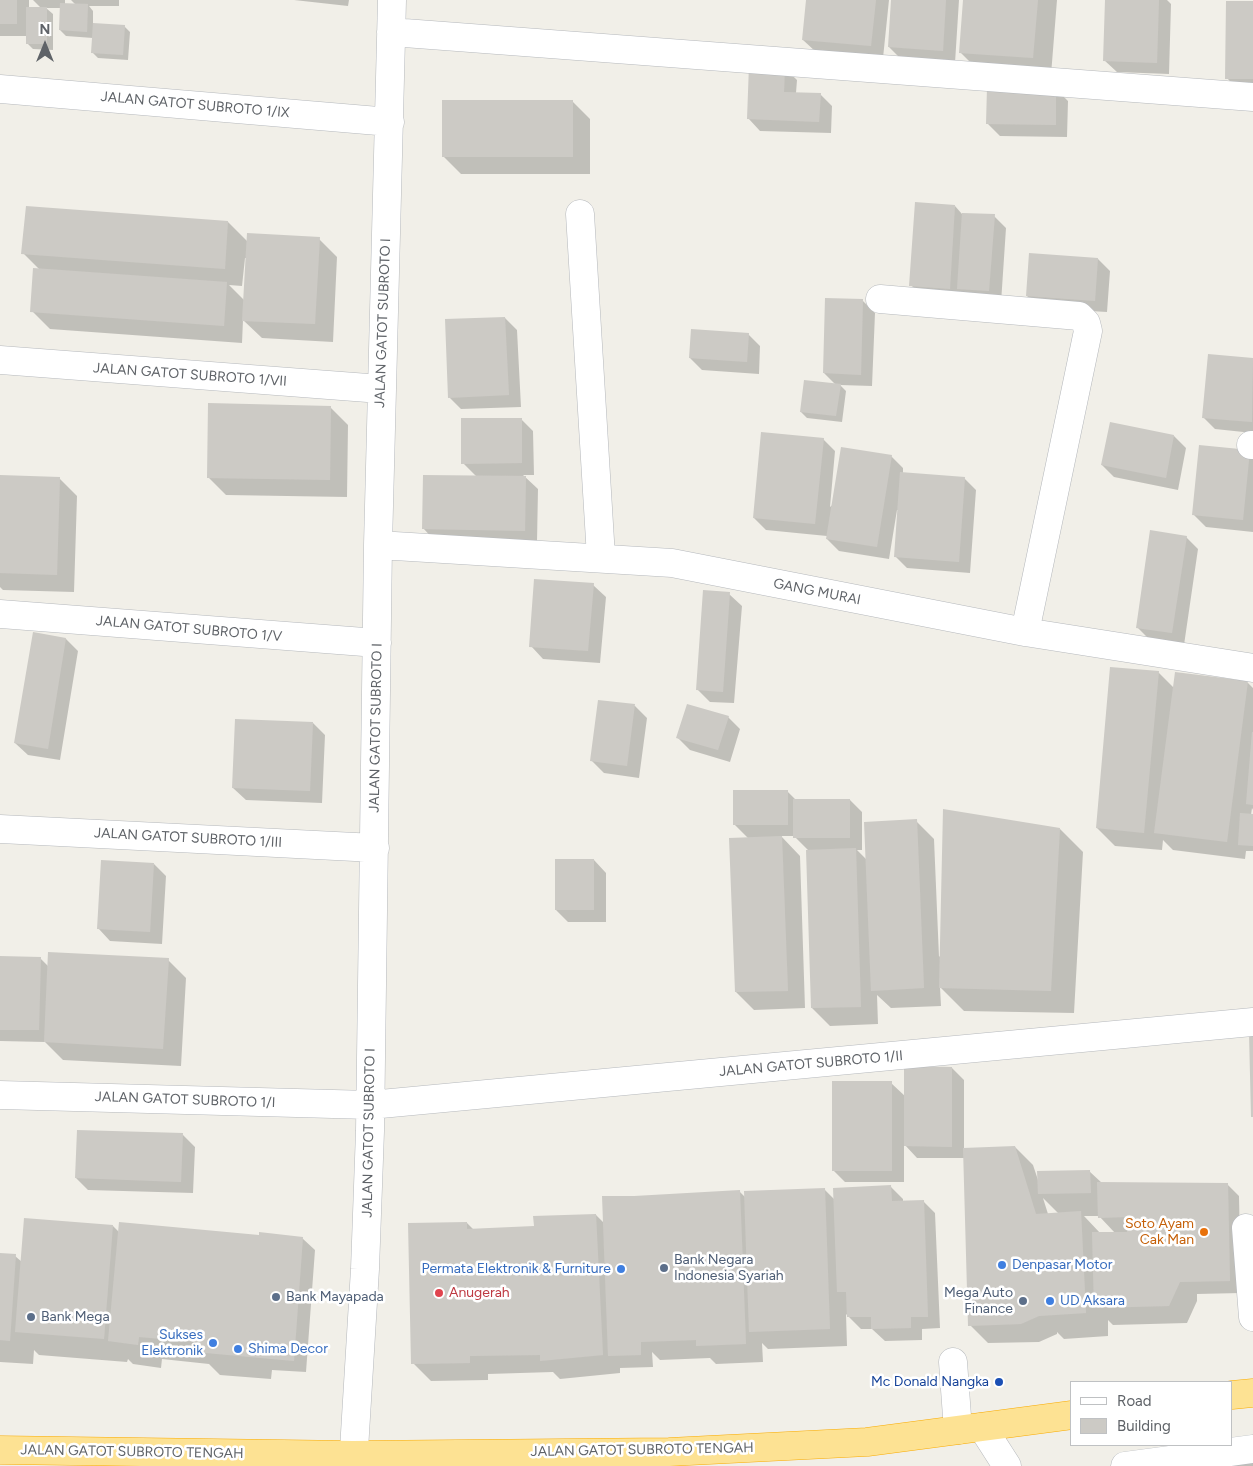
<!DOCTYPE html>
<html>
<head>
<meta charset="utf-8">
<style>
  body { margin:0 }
  #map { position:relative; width:1253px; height:1466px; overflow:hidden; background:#f1efe8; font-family:Figtree,sans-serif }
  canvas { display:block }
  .legend { position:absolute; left:1070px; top:1381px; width:162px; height:65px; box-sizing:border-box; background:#fff; border:1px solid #bfc1c3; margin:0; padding:6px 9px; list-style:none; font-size:15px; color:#5f6368 }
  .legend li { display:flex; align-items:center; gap:10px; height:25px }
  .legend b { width:25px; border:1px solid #bfc1c3 }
  .north { position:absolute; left:20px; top:20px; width:50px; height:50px; -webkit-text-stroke:4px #fff; paint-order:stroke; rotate:0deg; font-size:14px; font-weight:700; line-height:20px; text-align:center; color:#5f6368 }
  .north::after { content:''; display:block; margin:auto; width:18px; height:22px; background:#5f6368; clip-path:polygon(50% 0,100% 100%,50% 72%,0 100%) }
</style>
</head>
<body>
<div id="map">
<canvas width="1253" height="1466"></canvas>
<ul class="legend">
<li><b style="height:6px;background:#fff"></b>Road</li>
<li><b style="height:14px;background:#cccac5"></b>Building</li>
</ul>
<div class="north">N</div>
</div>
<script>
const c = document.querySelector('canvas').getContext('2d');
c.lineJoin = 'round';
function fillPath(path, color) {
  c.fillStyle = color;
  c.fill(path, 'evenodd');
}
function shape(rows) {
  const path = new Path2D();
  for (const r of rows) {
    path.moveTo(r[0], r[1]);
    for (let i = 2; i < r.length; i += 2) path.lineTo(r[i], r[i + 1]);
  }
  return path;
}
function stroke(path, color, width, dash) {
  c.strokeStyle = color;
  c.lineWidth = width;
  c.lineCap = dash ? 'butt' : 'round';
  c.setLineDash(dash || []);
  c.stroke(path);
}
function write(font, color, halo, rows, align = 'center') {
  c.font = font + ' Figtree,sans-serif';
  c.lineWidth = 5;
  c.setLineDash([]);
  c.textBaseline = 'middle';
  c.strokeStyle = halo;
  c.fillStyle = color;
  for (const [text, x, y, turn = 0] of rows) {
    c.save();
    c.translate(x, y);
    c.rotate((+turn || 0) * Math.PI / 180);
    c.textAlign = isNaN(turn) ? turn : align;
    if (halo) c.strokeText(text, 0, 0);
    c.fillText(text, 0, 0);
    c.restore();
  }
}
fillPath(shape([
  [0,0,29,0,29,8,41,8,33,0,65,0,65,4,76,5,71,0,119,0,119,6,89,6,93,11,93,24,124,26,130,32,128,60,98,58,92,52,93,38,66,36,60,30,61,8,46,8,53,14,53,50,33,49,27,43,27,36,0,36],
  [294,0,349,0,348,6],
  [807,0,889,0,883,58,816,52,803,40],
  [892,0,959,0,955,63,901,59,889,47],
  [964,0,1057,0,1051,75,978,70,960,52],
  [1106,0,1167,0,1171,4,1169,74,1117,72,1104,60],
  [1253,2,1253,91,1239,91,1227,78],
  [785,68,797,80,796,93,820,94,832,106,831,133,760,131,748,118],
  [1056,89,1068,101,1067,137,1000,136,988,124],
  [572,101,590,119,590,174,461,174,443,156],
  [955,206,962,214,994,216,1006,228,1001,303,970,301,962,292,961,300,923,297,911,285],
  [228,222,248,242,319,239,337,257,333,342,262,338,243,320,242,343,50,329,32,311,39,269,23,253],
  [245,258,247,258,245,301,229,285,242,286],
  [1098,259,1110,271,1107,312,1039,308,1027,296],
  [862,300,875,313,872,386,840,385,846,391,842,422,807,418,801,412,836,385,824,373],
  [505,318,517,330,521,407,461,409,449,397],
  [748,334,760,346,759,374,702,370,690,358],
  [1209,355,1253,360,1253,433,1215,429,1203,417],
  [330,407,348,425,347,497,226,495,208,477],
  [521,419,533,431,534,475,523,475,538,489,537,542,435,541,423,528,476,476,463,463],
  [1174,436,1186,448,1178,490,1114,477,1102,465],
  [823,439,835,451,830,507,891,456,903,468,903,474,964,478,976,490,970,573,907,568,895,556,899,510,897,510,889,559,839,551,827,539,827,536,766,530,754,518],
  [1250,452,1253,455,1253,532,1206,527,1194,515],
  [0,476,59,478,77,496,74,592,3,590,0,587],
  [1186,537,1198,549,1184,645,1149,639,1137,627],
  [593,585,606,597,600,663,543,659,531,646],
  [729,594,742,606,734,703,710,702,697,689],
  [34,634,66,639,78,651,60,760,28,755,15,743],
  [1158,672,1174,688,1248,683,1253,688,1253,810,1252,808,1251,815,1253,815,1253,851,1246,851,1245,859,1173,850,1163,840,1162,850,1115,846,1097,828],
  [599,701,635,706,647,718,639,778,604,773,592,761],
  [728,717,740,729,730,762,690,750,678,738],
  [313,723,325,735,322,803,246,800,233,788],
  [787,791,796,800,850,800,862,812,862,850,857,850,867,860,916,821,934,839,939,957,1060,829,1083,852,1074,1013,964,1011,940,987,941,1006,891,1008,877,995,878,1024,830,1026,812,1008,808,850,794,836,781,836,800,856,805,1008,754,1010,736,992,749,839,734,824],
  [594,860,606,873,606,922,568,922,556,910],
  [154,864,166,876,162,944,110,941,98,928],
  [0,957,40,958,49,967,168,960,186,978,181,1066,63,1060,45,1042,0,1041],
  [952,1068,964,1080,964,1149,1015,1147,1033,1165,1038,1180,1089,1171,1102,1183,1227,1184,1239,1196,1241,1293,1197,1294,1197,1301,1187,1323,1113,1325,1108,1320,1108,1336,1064,1339,1057,1332,1057,1334,1039,1342,988,1343,970,1325,964,1158,917,1158,904,1144,904,1182,845,1182,833,1170,891,1083,906,1097],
  [1043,1198,1059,1214,1048,1214],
  [1084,1216,1099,1216,1115,1233,1101,1234],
  [183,1135,195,1147,193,1193,88,1190,76,1178],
  [891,1187,903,1199,903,1202,923,1201,935,1213,940,1328,922,1329,922,1340,885,1341,872,1329,861,1329,846,1314,847,1346,768,1349,762,1343,763,1362,716,1364,710,1358,660,1360,652,1352,653,1367,620,1368,620,1373,560,1379,553,1372,488,1374,488,1380,431,1381,413,1363,467,1223,474,1230,535,1228,596,1215,605,1224,634,1197,739,1191,746,1198,825,1190,835,1200],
  [113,1226,120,1233,302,1238,315,1250,306,1372,272,1370,271,1379,220,1375,209,1364,162,1359,161,1368,133,1364,128,1359,127,1362,39,1355,34,1350,33,1364,0,1362,0,1255,15,1256,22,1262],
  [1253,1457,1253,1466,1174,1466]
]), '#0003');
fillPath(shape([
  [0,0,17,0,17,24,0,24],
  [806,0,876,0,871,46,802,40],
  [891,0,946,0,943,51,888,47],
  [963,0,1038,0,1033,58,959,53],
  [1105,0,1159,0,1157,63,1103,61],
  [1226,1,1253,1,1253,79,1225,79],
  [60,3,88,4,87,32,59,30],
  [26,7,47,7,47,44,26,44],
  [93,23,125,25,123,55,91,53],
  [749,65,785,67,784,92,821,93,819,122,747,119],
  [987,87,1056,88,1056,125,986,124],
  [442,100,573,100,573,157,442,157],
  [915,202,955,205,950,289,909,286],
  [26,206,228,221,225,269,21,254],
  [962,213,995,214,989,291,957,289],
  [247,233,320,237,315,324,242,321],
  [1029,253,1098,258,1095,301,1026,296],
  [33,268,227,282,224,326,30,312],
  [825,298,863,299,861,375,823,373],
  [505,317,509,395,448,398,445,319],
  [691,329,749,333,747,362,689,358],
  [1208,354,1253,358,1252,422,1202,418],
  [804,380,841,384,836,416,800,412],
  [208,403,331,406,330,480,207,478],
  [461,418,522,418,522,463,461,464],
  [1110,422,1174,435,1166,478,1101,465],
  [761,432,824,438,815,524,753,518],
  [1199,445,1250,450,1243,520,1192,515],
  [841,447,892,455,877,547,826,539],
  [900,472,965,477,959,562,894,557],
  [0,475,60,477,57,575,0,573],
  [423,475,526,476,525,531,422,529],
  [1150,530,1187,536,1172,633,1136,628],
  [534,579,594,583,588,651,529,647],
  [703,590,730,592,723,692,696,690],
  [33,632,66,638,48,749,14,743],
  [1110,667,1159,671,1144,833,1096,828],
  [1175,672,1248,681,1227,842,1154,833],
  [598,700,635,704,627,766,590,761],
  [687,704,729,716,718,750,676,738],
  [235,719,313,722,310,791,232,788],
  [1252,732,1253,732,1253,805,1246,804],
  [733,790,788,790,788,825,733,825],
  [793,799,850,799,850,838,793,838],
  [943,809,1060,828,1051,991,939,988],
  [1240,813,1253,814,1253,846,1238,845],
  [917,819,924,988,871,991,864,822],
  [782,836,788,991,735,992,729,838],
  [856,848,861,1007,811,1008,806,850],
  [555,859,594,859,594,910,555,910],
  [101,860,154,863,150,932,97,929],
  [48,952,169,958,163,1049,44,1042],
  [0,956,41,957,39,1030,0,1030],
  [1249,1034,1253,1034,1253,1117,1251,1117],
  [904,1066,952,1067,952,1147,904,1146],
  [832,1081,892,1081,892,1171,832,1171],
  [77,1130,183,1133,181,1182,75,1178],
  [1015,1146,1036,1214,1081,1211,1086,1313,1039,1316,1021,1324,968,1326,963,1148],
  [1090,1170,1091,1193,1038,1194,1037,1171],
  [1097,1182,1228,1183,1230,1281,1180,1282,1169,1306,1094,1308,1092,1232,1127,1232,1127,1217,1098,1218],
  [891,1185,892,1201,924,1200,928,1317,911,1317,911,1328,871,1329,871,1317,847,1317,846,1292,837,1292,833,1188],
  [825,1188,830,1329,749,1332,744,1191],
  [740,1190,746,1344,696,1346,696,1340,641,1342,641,1355,608,1356,602,1196,634,1196],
  [596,1214,603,1355,540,1361,540,1355,470,1356,470,1363,411,1364,408,1223,467,1222,467,1229,534,1226,533,1216],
  [24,1218,113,1225,104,1339,15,1332],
  [119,1222,259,1235,259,1232,303,1237,294,1361,195,1352,196,1342,139,1337,138,1345,108,1341],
  [0,1253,16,1254,10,1341,0,1340]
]), '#cccac5');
const minor = shape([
  [391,32,1253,97],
  [0,89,390,122],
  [580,214,601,557],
  [880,299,1079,316,1086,323,1088,331,1025,632],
  [0,360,381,389],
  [1251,445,1253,445],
  [378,545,672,563,1025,632,1253,668],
  [0,614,377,643],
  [0,829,375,848],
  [0,1095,370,1105,1253,1022],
  [1246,1228,1253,1317],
  [953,1362,958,1430],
  [982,1427,1007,1466],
  [353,1466,365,1269,370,1131,378,545,392,0],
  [1125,1466,1253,1449]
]);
const highway = shape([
  [1232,1395,1253,1393],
  [0,1450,353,1455,669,1452,867,1442,1072,1415]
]);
stroke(minor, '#b5b8bc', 29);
stroke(highway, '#f9ab00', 29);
stroke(minor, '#fff', 28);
stroke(highway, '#fde293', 28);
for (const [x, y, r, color] of [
  [1204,1232,5,"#e8710a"],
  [1002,1265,5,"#3f7fe0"],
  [664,1268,5,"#5c6f8a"],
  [621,1269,5,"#3f7fe0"],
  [439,1293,5,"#e0444e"],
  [276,1297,5,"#5c6f8a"],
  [1023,1301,5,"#5c6f8a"],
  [1050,1301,5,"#3f7fe0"],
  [31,1317,5,"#5c6f8a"],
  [213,1343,5,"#3f7fe0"],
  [238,1349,5,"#3f7fe0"],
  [999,1382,5,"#1a4fb4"]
]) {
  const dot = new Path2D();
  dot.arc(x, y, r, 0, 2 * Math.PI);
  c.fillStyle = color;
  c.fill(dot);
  stroke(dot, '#fff', 2);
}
write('14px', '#5f6368', '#fff', [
  ["JALAN GATOT SUBROTO 1/IX",195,105,5],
  ["JALAN GATOT SUBROTO I",383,323,-88],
  ["JALAN GATOT SUBROTO 1/VII",190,375,4],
  ["GANG MURAI",817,592,11],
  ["JALAN GATOT SUBROTO 1/V",189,629,5],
  ["JALAN GATOT SUBROTO I",376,728,-89],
  ["JALAN GATOT SUBROTO 1/III",188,838,3],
  ["JALAN GATOT SUBROTO 1/II",811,1064,-5],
  ["JALAN GATOT SUBROTO 1/I",185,1100,2],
  ["JALAN GATOT SUBROTO I",369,1133,-89],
  ["JALAN GATOT SUBROTO TENGAH",642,1450,-1],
  ["JALAN GATOT SUBROTO TENGAH",132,1452,1]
]);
write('14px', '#c56008', '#fff', [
  ["Soto Ayam",1194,1224],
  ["Cak Man",1194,1240]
], 'right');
write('14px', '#4e5e75', '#fff', [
  ["Bank Negara",674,1260],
  ["Indonesia Syariah",674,1276],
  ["Mega Auto",1013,1293,"right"],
  ["Finance",1013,1309,"right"],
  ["Bank Mayapada",286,1297],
  ["Bank Mega",41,1317]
], 'left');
write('14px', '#366cbe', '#fff', [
  ["Denpasar Motor",1012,1265],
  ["Permata Elektronik & Furniture",611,1269,"right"],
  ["UD Aksara",1060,1301],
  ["Sukses",203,1335,"right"],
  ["Elektronik",203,1351,"right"],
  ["Shima Decor",248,1349]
], 'left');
write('14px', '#be3a42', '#fff', [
  ["Anugerah",449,1293]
], 'left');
write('14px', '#164399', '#fff', [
  ["Mc Donald Nangka",989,1382]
], 'right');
</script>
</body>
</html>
